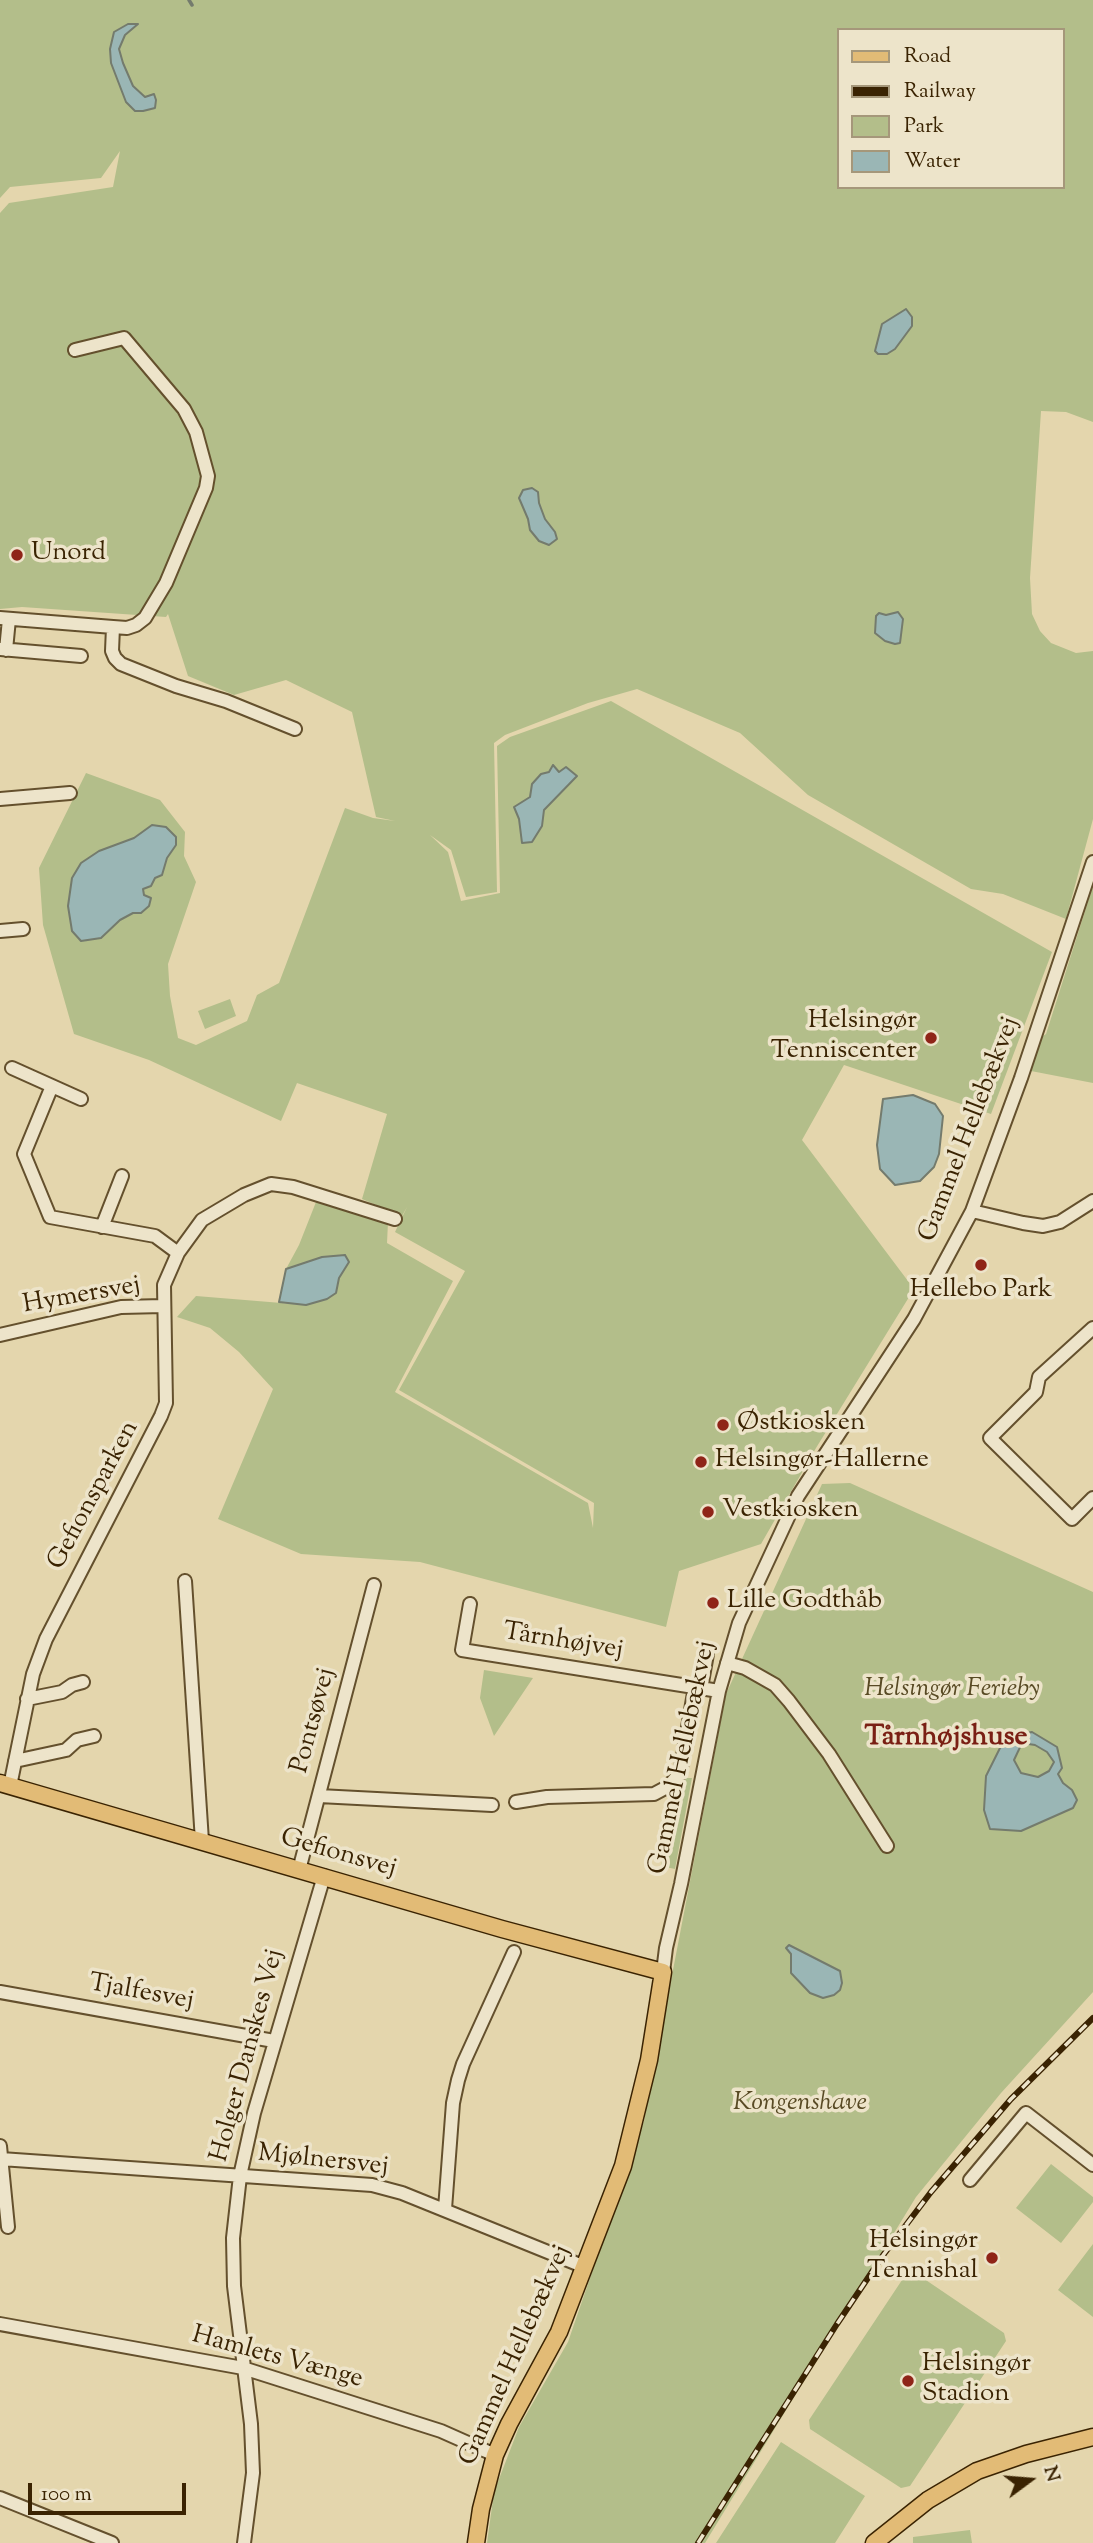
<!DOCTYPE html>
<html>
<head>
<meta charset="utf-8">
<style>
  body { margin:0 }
  #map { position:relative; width:1093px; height:2543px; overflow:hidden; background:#e4d6ad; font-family:"Sorts Mill Goudy",serif }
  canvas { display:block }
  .legend { position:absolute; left:837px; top:28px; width:228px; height:161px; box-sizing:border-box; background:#ede4ca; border:2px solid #a5977a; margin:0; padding:9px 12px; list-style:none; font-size:21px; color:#3a2302 }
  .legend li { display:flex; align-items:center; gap:14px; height:35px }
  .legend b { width:35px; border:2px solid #a5977a }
  .north { position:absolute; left:995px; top:2445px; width:70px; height:70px; -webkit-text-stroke:5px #ede4ca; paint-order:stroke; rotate:74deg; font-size:19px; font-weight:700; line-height:28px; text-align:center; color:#3a2302 }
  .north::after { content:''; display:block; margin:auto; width:24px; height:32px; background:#3a2302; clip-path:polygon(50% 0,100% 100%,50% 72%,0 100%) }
  .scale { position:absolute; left:28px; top:2483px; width:158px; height:32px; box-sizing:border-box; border:4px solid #3a2302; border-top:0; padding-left:9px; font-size:21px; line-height:24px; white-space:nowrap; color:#3a2302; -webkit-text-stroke:5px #ede4ca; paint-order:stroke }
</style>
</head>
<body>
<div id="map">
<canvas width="1093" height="2543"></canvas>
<ul class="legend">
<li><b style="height:9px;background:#e2bb76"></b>Road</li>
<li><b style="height:9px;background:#3a2302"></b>Railway</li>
<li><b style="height:19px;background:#b3be8a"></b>Park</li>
<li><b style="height:19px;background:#9ab6b5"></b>Water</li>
</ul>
<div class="north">N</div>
<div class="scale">100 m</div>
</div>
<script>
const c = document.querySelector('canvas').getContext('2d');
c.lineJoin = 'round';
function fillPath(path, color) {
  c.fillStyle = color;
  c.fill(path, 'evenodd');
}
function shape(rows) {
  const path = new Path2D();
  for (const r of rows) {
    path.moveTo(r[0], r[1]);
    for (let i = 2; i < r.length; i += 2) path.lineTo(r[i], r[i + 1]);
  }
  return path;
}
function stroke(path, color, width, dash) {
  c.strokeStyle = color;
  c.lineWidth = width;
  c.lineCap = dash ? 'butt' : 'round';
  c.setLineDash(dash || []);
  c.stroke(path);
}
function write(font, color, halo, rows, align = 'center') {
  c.font = font + ' "Sorts Mill Goudy",serif';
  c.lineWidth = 7;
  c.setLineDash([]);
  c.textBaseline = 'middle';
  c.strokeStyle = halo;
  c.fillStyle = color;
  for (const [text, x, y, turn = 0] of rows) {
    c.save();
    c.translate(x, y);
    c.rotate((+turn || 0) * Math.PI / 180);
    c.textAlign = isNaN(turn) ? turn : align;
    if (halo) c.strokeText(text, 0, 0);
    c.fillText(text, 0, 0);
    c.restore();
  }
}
fillPath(shape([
  [0,0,1093,0,1093,422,1066,412,1041,411,1030,578,1032,614,1040,631,1051,643,1076,653,1093,651,1093,819,1066,919,1003,894,971,889,808,795,740,733,637,689,588,703,505,735,494,743,497,892,466,897,451,850,430,835,448,852,461,901,500,893,497,746,510,737,611,701,1052,952,991,1114,844,1065,802,1140,914,1289,816,1448,761,1544,679,1571,666,1627,420,1562,301,1554,218,1519,273,1389,239,1352,210,1328,177,1317,196,1296,306,1305,339,1278,348,1262,322,1257,286,1269,299,1245,316,1202,388,1222,387,1243,453,1281,395,1392,588,1503,593,1528,594,1503,399,1390,465,1271,395,1232,407,1207,402,1216,362,1199,387,1114,297,1083,281,1121,149,1060,74,1034,43,925,39,868,86,773,160,800,185,832,184,856,196,882,168,964,170,996,178,1038,196,1045,247,1021,257,995,279,983,345,808,373,818,395,821,376,817,352,712,286,680,234,695,188,676,168,614,166,617,22,607,0,609,0,213,9,203,113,187,120,151,101,178,10,187,0,198],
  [839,30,1063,30,1063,187,839,187],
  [1093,886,1093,1083,1031,1071,1040,1038,1046,1034],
  [230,999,236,1016,205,1029,198,1011],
  [850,1483,1093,1592,1093,1992,1001,2093,916,2197,705,2543,487,2543,494,2492,519,2427,568,2342,644,2121,726,1694,822,1484],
  [484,1670,533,1678,494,1736,480,1698],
  [686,1778,692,1778,675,1869,661,1866,675,1797],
  [1051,2164,1093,2197,1093,2202,1061,2243,1016,2208],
  [1093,2244,1093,2317,1058,2290],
  [914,2272,1004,2333,1006,2341,910,2486,901,2488,810,2429,809,2420,906,2274],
  [781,2442,865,2496,835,2543,716,2543],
  [970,2530,972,2543,913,2543,913,2537]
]), '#b3be8a');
const water = shape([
  [128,24,138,24,125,35,119,49,123,63,133,86,145,97,154,94,156,100,155,108,143,111,135,111,126,102,111,63,110,49,114,32,128,24],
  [906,309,912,317,912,326,895,349,887,354,878,354,875,351,882,324,906,309],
  [532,488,538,492,539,503,545,519,555,532,557,539,549,545,539,541,530,530,528,519,519,498,523,490,532,488],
  [898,612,903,619,900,643,895,644,885,641,875,633,876,616,879,613,886,615,898,612],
  [553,765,559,772,566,767,577,776,544,810,542,826,532,842,522,843,519,819,514,807,530,797,532,784,541,774,549,772,553,765],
  [152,825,166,827,176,837,176,845,167,858,162,875,155,878,151,886,143,889,144,895,151,898,149,906,141,913,133,913,120,920,101,938,81,941,72,931,68,906,72,878,81,863,99,851,134,838,152,825],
  [913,1095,935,1104,943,1116,939,1154,934,1167,920,1181,895,1185,880,1169,877,1145,883,1099,913,1095],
  [345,1255,349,1262,339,1278,336,1293,327,1299,306,1305,279,1302,286,1269,322,1257,345,1255],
  [1032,1732,1057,1747,1062,1768,1058,1774,1063,1783,1072,1790,1077,1800,1073,1808,1021,1831,990,1829,984,1810,986,1776,1000,1748,1010,1736,1032,1732],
  [1022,1743,1035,1745,1047,1752,1054,1762,1049,1771,1038,1777,1021,1773,1014,1760,1022,1743],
  [789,1945,840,1971,842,1983,840,1990,834,1995,823,1998,810,1993,791,1973,791,1954,786,1948,789,1945]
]);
fillPath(water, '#9ab6b5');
stroke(water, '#747b6d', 2);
stroke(shape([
  [189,0,192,5]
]), '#747b6d', 3.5);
const minor = shape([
  [0,618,113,627,127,628,136,625,145,618,166,583,206,488,208,476,196,432,184,409,124,338,75,350],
  [113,627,112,651,115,658,121,664,176,686,226,701,295,729],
  [0,649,81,656],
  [6,650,9,619],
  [0,799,70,793],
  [0,931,23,929],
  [12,1068,81,1099],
  [52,1086,24,1154,50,1217,155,1236,178,1253],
  [972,1211,1023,1223,1043,1226,1060,1222,1093,1201],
  [102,1227,122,1176],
  [1093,1328,1039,1377,1036,1392,990,1438,1072,1519,1093,1498],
  [0,1335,121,1307,163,1306],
  [185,1581,202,1841],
  [470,1604,462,1650,719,1691],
  [727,1663,745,1668,775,1685,789,1701,829,1754,887,1846],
  [701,1688,707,1654],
  [27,1699,62,1692,72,1685,83,1682],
  [15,1761,66,1750,77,1740,94,1736],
  [10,1786,33,1674,46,1639,161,1416,166,1403,164,1285,178,1253,202,1220,244,1195,271,1184,293,1187,395,1219],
  [319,1796,492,1805],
  [516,1802,547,1797,654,1794,669,1786,680,1773,695,1687],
  [299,1870,374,1585],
  [663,1972,666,1948,681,1884,719,1691,739,1623,798,1496,914,1319,972,1211,1021,1078,1093,862],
  [0,1992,274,2041],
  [0,2146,8,2227],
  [1,2159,372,2185,402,2193,585,2267],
  [970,2180,1026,2113,1093,2165],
  [445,2209,453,2103,458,2080,463,2064,514,1952],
  [0,2324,243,2368,441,2431,495,2455],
  [0,2498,112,2543],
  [244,2543,253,2473,251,2424,234,2286,233,2238,240,2176,254,2113,324,1876]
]);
const major = shape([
  [0,1783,502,1929,663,1972,649,2060,623,2166,559,2332,509,2424,495,2455,481,2509,476,2543],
  [874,2543,928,2500,977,2471,1026,2454,1093,2437]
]);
stroke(minor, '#64502d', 16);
stroke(major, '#3a2302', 19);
stroke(minor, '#ede4ca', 12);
stroke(major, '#e2bb76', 16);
const rail = shape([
  [698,2543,837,2324,884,2254,931,2192,1011,2099,1093,2018]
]);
stroke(rail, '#3a2302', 6);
stroke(rail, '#ede4ca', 3.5, [10]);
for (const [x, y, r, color] of [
  [17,555,7,"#8f2418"],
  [931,1038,7,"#8f2418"],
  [981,1265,7,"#8f2418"],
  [723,1425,7,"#8f2418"],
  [701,1462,7,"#8f2418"],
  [708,1512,7,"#8f2418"],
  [713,1603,7,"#8f2418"],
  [992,2258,7,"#8f2418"],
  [908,2381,7,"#8f2418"]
]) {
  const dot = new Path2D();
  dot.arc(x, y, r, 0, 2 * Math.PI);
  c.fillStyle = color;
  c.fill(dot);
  stroke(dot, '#ede4ca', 2.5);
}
write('26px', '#3a2302', '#ede4ca', [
  ["Unord",31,555],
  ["Helsingør",917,1023,"right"],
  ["Tenniscenter",917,1053,"right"],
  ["Hellebo Park",981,1292,"center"],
  ["Østkiosken",737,1425],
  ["Helsingør-Hallerne",715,1462],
  ["Vestkiosken",722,1512],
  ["Lille Godthåb",727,1603],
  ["Helsingør",978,2243,"right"],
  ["Tennishal",978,2273,"right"],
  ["Helsingør",922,2366],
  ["Stadion",922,2396]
], 'left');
write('26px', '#3a2302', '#ede4ca', [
  ["Gammel Hellebækvej",971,1130,-69],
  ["Hymersvej",82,1297,-10],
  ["Gefionsparken",95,1496,-62],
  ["Tårnhøjvej",563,1643,9],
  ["Pontsøvej",315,1721,-75],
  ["Gammel Hellebækvej",684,1758,-78],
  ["Gefionsvej",338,1855,16],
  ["Tjalfesvej",141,1994,10],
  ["Holger Danskes Vej",249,2056,-75],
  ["Mjølnersvej",323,2162,6],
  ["Gammel Hellebækvej",517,2356,-66],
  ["Hamlets Vænge",277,2359,15]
]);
write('italic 26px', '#584a24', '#ede4ca', [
  ["Helsingør Ferieby",952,1691],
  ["Kongenshave",800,2105]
]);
write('bold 28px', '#7a1f14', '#ede4ca', [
  ["Tårnhøjshuse",946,1739]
]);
</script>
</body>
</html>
